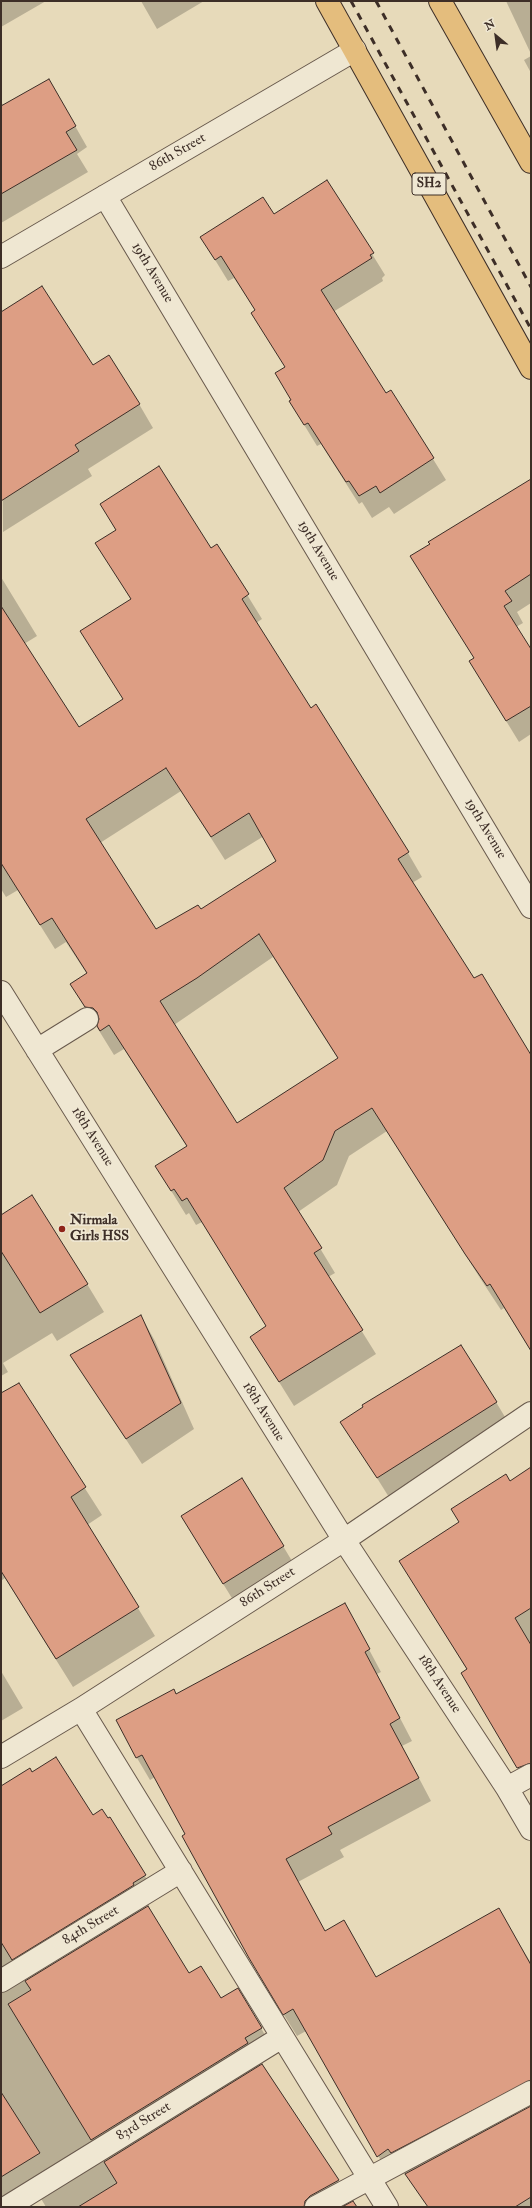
<!DOCTYPE html>
<html>
<head>
<meta charset="utf-8">
<style>
  body { margin:0 }
  #map { position:relative; width:532px; height:2208px; overflow:hidden; background:#e7daba; font-family:"IM FELL Double Pica",serif }
  canvas { display:block }
  .frame { position:absolute; inset:0; border:2px solid #3d2e27; pointer-events:none }
  .north { position:absolute; left:476px; top:16px; width:40px; height:40px; -webkit-text-stroke:3px #efe7d2; paint-order:stroke; rotate:331deg; font-size:11px; font-weight:700; line-height:16px; text-align:center; color:#3d2e27 }
  .north::after { content:''; display:block; margin:auto; width:14px; height:18px; background:#3d2e27; clip-path:polygon(50% 0,100% 100%,50% 72%,0 100%) }
</style>
</head>
<body>
<div id="map">
<canvas width="532" height="2208"></canvas>
<div class="frame"></div>
<div class="north">N</div>
</div>
<script>
const c = document.querySelector('canvas').getContext('2d');
c.lineJoin = 'round';
function fillPath(path, color) {
  c.fillStyle = color;
  c.fill(path, 'evenodd');
}
function shape(rows) {
  const path = new Path2D();
  for (const r of rows) {
    path.moveTo(r[0], r[1]);
    for (let i = 2; i < r.length; i += 2) path.lineTo(r[i], r[i + 1]);
  }
  return path;
}
function stroke(path, color, width, dash) {
  c.strokeStyle = color;
  c.lineWidth = width;
  c.lineCap = dash ? 'butt' : 'round';
  c.setLineDash(dash || []);
  c.stroke(path);
}
function write(font, color, halo, rows, align = 'center') {
  c.font = font + ' "IM FELL Double Pica",serif';
  c.lineWidth = 3.5;
  c.setLineDash([]);
  c.textBaseline = 'middle';
  c.strokeStyle = halo;
  c.fillStyle = color;
  for (const [text, x, y, turn = 0] of rows) {
    c.save();
    c.translate(x, y);
    c.rotate((+turn || 0) * Math.PI / 180);
    c.textAlign = isNaN(turn) ? turn : align;
    if (halo) c.strokeText(text, 0, 0);
    c.fillText(text, 0, 0);
    c.restore();
  }
}
fillPath(shape([
  [1,1,46,1,1,27],
  [141,1,204,1,157,29],
  [506,1,531,1,531,54],
  [531,56,531,73,524,60],
  [49,80,87,147,77,154,88,172,1,223,1,102,4,106],
  [327,181,385,275,382,278,383,281,333,312,386,394,391,391,446,480,394,514,389,507,372,518,362,502,359,504,321,444,317,446,303,423,290,402,292,401,286,368,256,311,234,278,228,281,201,237,274,215],
  [1,313,93,367,139,404,153,428,88,469,92,476,3,532],
  [531,480,531,603,517,612,523,623,516,627,531,651,531,734,519,742,470,662,475,658,411,557],
  [101,504,211,550,217,546,262,619,256,623,311,709,316,705,408,853,422,877,412,883,474,980,531,1055,531,1351,504,1308,501,1310,480,1278,387,1131,349,1156,337,1185,298,1212,335,1273,328,1277,376,1354,294,1406,251,1337,267,1327,202,1222,196,1225,189,1213,186,1215,156,1166,187,1147,124,1049,114,1055,85,1008,71,984,87,974,66,942,55,949,18,890,6,897,1,889,1,577,37,636,24,644,78,728,124,700,131,600,97,543,116,531],
  [181,791,225,860,264,836,278,862,200,910,155,931,100,843],
  [273,957,338,1059,236,1124,174,1025],
  [1,1216,87,1284,104,1312,57,1341,52,1333,3,1363,8,1372,1,1376],
  [141,1316,155,1341,194,1429,142,1464,71,1355],
  [18,1384,102,1515,87,1525,155,1636,73,1687,5,1578,1,1581,1,1394],
  [496,1402,511,1427,392,1502,342,1422],
  [531,1469,531,1790,463,1673,467,1670,400,1561,460,1523,510,1482],
  [182,1517,283,1546,298,1571,238,1608],
  [357,1627,381,1672,377,1674,412,1741,402,1746,431,1801,340,1850,344,1857,298,1882,325,1932,376,1979,498,1909,531,1963,531,2080,507,2095,518,2114,531,2129,531,2207,434,2207,429,2200,424,2202,406,2174,405,2175,402,2171,391,2178,306,2031,297,2036,263,1981,155,1777,150,1780,137,1758,176,1695],
  [1,1671,23,1708,1,1721],
  [31,1773,93,1816,107,1820,110,1818,158,1898,145,1906,147,1908,189,1975,261,2028,274,2051,258,2061,355,2207,46,2207,34,2187,1,2207,1,1787]
]), '#0003');
const building = shape([
  [49,79,76,126,66,132,77,150,1,194,1,106,49,79],
  [327,180,374,253,370,255,372,258,321,290,386,393,391,390,434,458,380,493,376,486,359,496,349,481,346,482,308,423,304,425,289,401,291,400,275,373,285,367,251,313,255,310,221,256,215,260,200,237,263,197,274,214,327,180],
  [42,286,93,365,109,355,140,404,75,445,79,451,1,501,1,312,42,286],
  [159,466,211,548,217,544,249,594,242,599,311,708,316,704,409,852,398,859,474,978,482,974,531,1055,531,1351,490,1284,487,1286,465,1254,372,1108,335,1131,323,1160,284,1188,322,1248,314,1253,363,1330,279,1382,250,1337,266,1326,187,1198,182,1201,174,1189,171,1191,155,1166,187,1146,109,1025,100,1031,97,1026,99,1019,97,1012,93,1008,85,1007,70,984,87,973,52,918,40,925,1,863,1,606,79,727,123,699,80,631,131,599,95,543,116,530,100,504,159,466],
  [166,768,211,837,249,813,276,861,201,909,198,905,156,929,86,819,166,768],
  [259,934,338,1058,237,1123,160,1001,197,978,259,934],
  [531,479,531,574,505,591,512,601,504,606,531,649,531,706,506,721,469,661,474,658,410,556,430,544,428,542,531,479],
  [32,1195,88,1284,40,1313,1,1251,1,1215,32,1195],
  [141,1315,181,1403,126,1439,70,1355,141,1315],
  [461,1345,497,1402,377,1478,340,1422,363,1407,362,1405,461,1345],
  [19,1383,86,1487,71,1497,139,1607,56,1659,1,1571,1,1393,19,1383],
  [531,1467,531,1608,515,1618,531,1645,531,1763,517,1768,461,1673,467,1669,399,1561,459,1522,451,1509,506,1474,510,1481,531,1467],
  [242,1478,284,1546,223,1584,181,1516,242,1478],
  [345,1603,370,1649,365,1652,400,1718,390,1724,419,1778,328,1827,332,1834,286,1859,325,1931,344,1920,376,1977,499,1908,531,1965,531,2080,391,2153,388,2149,377,2157,293,2009,283,2015,249,1958,182,1836,185,1834,142,1755,136,1758,116,1720,174,1689,176,1694,345,1603],
  [56,1757,93,1815,102,1809,108,1818,110,1817,146,1875,133,1883,134,1885,12,1960,1,1942,1,1786,30,1768,32,1772,56,1757],
  [148,1906,189,1973,201,1966,221,1998,238,1988,262,2028,245,2038,248,2043,91,2140,8,2004,31,1990,25,1981,148,1906],
  [262,2064,339,2180,310,2196,305,2201,304,2207,78,2207,117,2183,104,2162,262,2064],
  [1,2092,40,2153,1,2177,1,2092],
  [531,2106,531,2197,515,2207,428,2207,405,2174,531,2106],
  [353,2201,357,2207,342,2207,353,2201]
]);
fillPath(building, '#dd9e84');
stroke(building, '#3d2e27', 1);
const minor = shape([
  [105,196,531,907],
  [1,257,355,50],
  [1,992,344,1540,507,1788,531,1829],
  [37,1050,87,1019],
  [81,1709,387,2207],
  [1,1757,81,1709,344,1540,531,1413],
  [507,1788,531,1775],
  [1,1981,181,1871],
  [7,2207,282,2037],
  [316,2207,531,2092]
]);
const major = shape([
  [327,1,531,368],
  [440,1,531,162]
]);
stroke(minor, '#68594c', 24);
stroke(major, '#3d2e27', 24);
stroke(minor, '#efe7d2', 22);
stroke(major, '#e4bd7d', 22);
stroke(shape([
  [351,1,531,329],
  [376,1,531,287]
]), '#3d2e27', 3, [7, 7]);
for (const [x, y, r, color] of [
  [62,1229,4,"#8f2418"]
]) {
  const dot = new Path2D();
  dot.arc(x, y, r, 0, 2 * Math.PI);
  c.fillStyle = color;
  c.fill(dot);
  stroke(dot, '#efe7d2', 1.5);
}
for (const [x, y, w] of [
  [429,184,34]
]) {
  const box = new Path2D();
  box.roundRect(x - w / 2, y - 11, w, 22, 3);
  c.fillStyle = '#efe7d2';
  c.fill(box);
  stroke(box, '#3d2e27', 1);
}
write('bold 13px', '#3d2e27', null, [
  ["SH2",429,184]
]);
write('14px', '#3d2e27', '#efe7d2', [
  ["86th Street",178,153,-30],
  ["19th Avenue",152,273,59],
  ["19th Avenue",318,551,59],
  ["19th Avenue",485,829,59],
  ["18th Avenue",92,1137,58],
  ["18th Avenue",263,1412,58],
  ["86th Street",268,1588,-33],
  ["18th Avenue",439,1684,57],
  ["84th Street",91,1926,-31],
  ["83rd Street",144,2122,-32]
]);
write('bold 14px', '#3d2e27', '#efe7d2', [
  ["Nirmala",70,1221],
  ["Girls HSS",70,1237]
], 'left');
</script>
</body>
</html>
